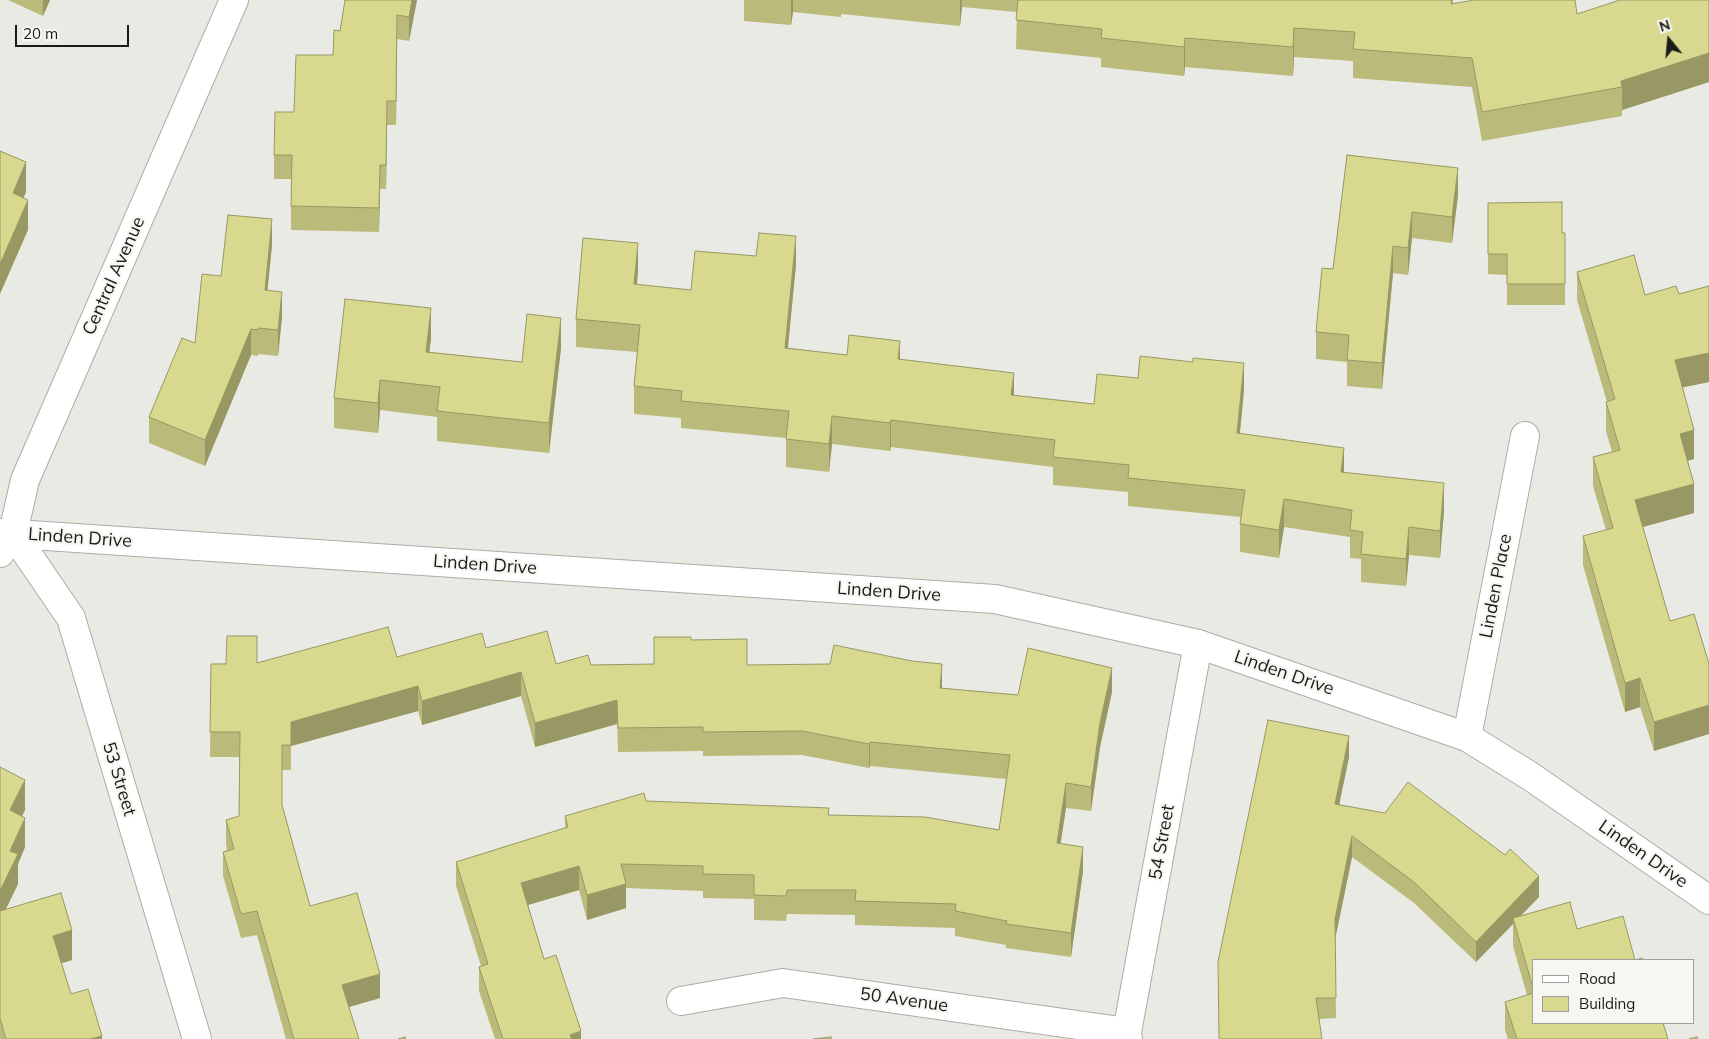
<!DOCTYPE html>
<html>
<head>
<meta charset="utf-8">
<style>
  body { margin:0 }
  #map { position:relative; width:1709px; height:1039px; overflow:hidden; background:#eaeae4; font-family:Mulish,sans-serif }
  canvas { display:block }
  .legend { position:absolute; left:1532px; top:959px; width:162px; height:65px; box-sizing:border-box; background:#f7f7f2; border:1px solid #9f9f9b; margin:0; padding:6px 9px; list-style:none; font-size:15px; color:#1a1a18 }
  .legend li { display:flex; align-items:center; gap:10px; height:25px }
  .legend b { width:25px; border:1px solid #9f9f9b }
  .north { position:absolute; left:1644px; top:15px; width:50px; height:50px; -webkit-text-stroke:4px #f7f7f2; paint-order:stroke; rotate:343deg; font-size:14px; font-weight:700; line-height:20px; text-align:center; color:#1a1a18 }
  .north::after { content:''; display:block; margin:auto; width:18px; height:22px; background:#1a1a18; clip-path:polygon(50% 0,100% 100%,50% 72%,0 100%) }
  .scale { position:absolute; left:15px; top:25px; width:114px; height:22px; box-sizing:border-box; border:2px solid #1a1a18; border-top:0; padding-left:6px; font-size:15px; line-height:18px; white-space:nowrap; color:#1a1a18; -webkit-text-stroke:4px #f7f7f2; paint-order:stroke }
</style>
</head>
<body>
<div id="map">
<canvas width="1709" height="1039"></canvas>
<ul class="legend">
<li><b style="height:6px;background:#fff"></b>Road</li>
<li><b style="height:14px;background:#d8d98e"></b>Building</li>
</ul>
<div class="north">N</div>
<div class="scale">20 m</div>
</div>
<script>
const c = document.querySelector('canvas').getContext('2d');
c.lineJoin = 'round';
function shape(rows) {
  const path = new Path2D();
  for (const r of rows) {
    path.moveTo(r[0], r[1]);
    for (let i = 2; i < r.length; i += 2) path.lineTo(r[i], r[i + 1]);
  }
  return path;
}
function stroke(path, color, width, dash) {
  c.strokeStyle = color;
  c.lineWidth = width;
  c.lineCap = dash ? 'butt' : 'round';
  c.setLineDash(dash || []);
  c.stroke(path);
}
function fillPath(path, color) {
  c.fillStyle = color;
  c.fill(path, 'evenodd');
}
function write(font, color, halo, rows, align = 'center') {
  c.font = font + ' Mulish,sans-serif';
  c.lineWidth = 4.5;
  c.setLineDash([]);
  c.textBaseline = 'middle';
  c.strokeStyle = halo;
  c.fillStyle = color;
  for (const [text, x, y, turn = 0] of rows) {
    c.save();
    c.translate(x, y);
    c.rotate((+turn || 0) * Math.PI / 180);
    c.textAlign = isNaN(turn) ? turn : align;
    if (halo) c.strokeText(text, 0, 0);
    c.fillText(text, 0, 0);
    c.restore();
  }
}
const minor = shape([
  [0,553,13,533],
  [1467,737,1525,436],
  [681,1001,783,983,1127,1032],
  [1128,1039,1127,1032,1198,644]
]);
const tertiary = shape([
  [0,533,995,599,1198,644,1467,737,1530,776,1709,900],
  [13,533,25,480,234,0],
  [13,533,71,618,197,1039]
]);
stroke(minor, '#acaca7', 30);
stroke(tertiary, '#acaca7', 30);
stroke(minor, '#fff', 28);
stroke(tertiary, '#fff', 28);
fillPath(shape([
  [8,0,50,0,43,16],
  [345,0,417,0,409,41,397,39,396,125,387,125,386,189,380,189,379,232,291,230,291,179,274,179,274,155,294,112,333,55,340,31],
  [744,0,1453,0,1453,4,1577,14,1709,0,1709,82,1622,110,1622,116,1482,141,1472,87,1353,78,1353,61,1294,57,1293,76,1185,67,1184,76,1101,67,1101,58,1016,49,1017,12,962,7,960,26,841,14,841,17,793,12,791,25,744,21],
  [1347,155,1458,195,1452,243,1412,238,1408,275,1393,273,1382,389,1347,386,1347,362,1316,359,1316,332,1333,269],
  [1488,203,1562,233,1565,233,1565,305,1507,305,1507,275,1488,274],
  [272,245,267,290,282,317,278,356,258,354,258,356,251,355,205,466,149,443,149,417,195,343,221,276],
  [796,264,788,348,847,355,900,359,1014,395,1094,404,1244,390,1240,433,1444,511,1440,558,1409,555,1406,586,1361,582,1361,559,1350,558,1350,537,1284,527,1279,558,1240,552,1240,524,1241,517,1128,506,1128,492,1053,485,1053,467,891,447,890,451,832,444,829,472,786,467,786,438,681,428,681,418,634,414,634,386,637,352,576,347,576,319,638,271,637,285,691,290],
  [1577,272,1645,295,1679,294,1709,286,1709,382,1683,387,1694,459,1688,461,1694,513,1643,527,1670,621,1654,751,1640,707,1625,712,1583,565,1583,536,1606,530,1593,486,1593,457,1612,452,1606,431,1606,402,1607,402,1577,300],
  [431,338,429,352,522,362,561,348,549,453,437,441,437,417,380,410,378,433,334,428,334,398],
  [654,637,691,640,747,665,942,688,1018,695,1112,692,1100,747,1091,811,1066,808,1060,844,1083,871,1071,957,1006,948,1006,945,955,936,955,928,855,925,855,915,787,914,786,921,754,920,754,899,703,898,703,891,626,888,626,908,587,920,579,890,528,905,544,959,581,1039,495,1039,479,991,479,967,481,966,456,886,456,862,565,828,565,816,646,801,829,815,999,830,1006,779,870,766,869,768,802,755,703,756,703,751,618,752,617,724,535,747,521,696,422,725,418,711,291,746,291,770,282,770,282,806,310,906,380,998,349,1007,359,1039,286,1039,257,935,241,938,223,876,223,852,227,850,226,844,226,820,239,816,240,757,210,757,211,664,397,657,486,648,556,664,591,665,654,664],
  [1349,757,1339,804,1539,897,1522,915,1577,929,1635,960,1643,960,1533,960,1533,1023,1668,1039,1508,1039,1505,1030,1505,1002,1527,995,1513,946,1513,924,1476,962,1414,903,1352,857,1335,939,1336,1018,1319,1019,1219,1039],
  [0,767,25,810,22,816,25,847,18,864,18,884,6,909,72,960,61,963,71,994,102,1039,0,1039]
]), '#babb7a');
fillPath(shape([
  [43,0,50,0,43,16],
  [412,0,417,0,409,41,409,17],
  [791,0,793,0,793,12,791,25],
  [960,0,962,0,962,7,960,26],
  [397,15,397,39,396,125,396,101],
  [1294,28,1294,57,1293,76,1293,47],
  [1185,38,1185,67,1184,76,1184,47],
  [1709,53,1709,82,1622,110,1622,87,1621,81],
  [387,101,387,125,386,189,386,165],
  [26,162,26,192,13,223,13,193],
  [380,165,380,189,379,232,379,208],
  [1458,168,1458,195,1452,243,1452,217],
  [28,200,28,230,0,294,0,264],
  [1412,212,1412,238,1408,275,1408,248],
  [272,219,272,245,265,316,265,290],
  [796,236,796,264,785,376,785,348],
  [638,243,638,271,634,312,634,284],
  [1393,246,1393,273,1382,389,1382,363],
  [282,292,282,317,278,356,278,330],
  [431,308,431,338,426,382,426,352],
  [561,318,561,348,549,453,549,423],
  [251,329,251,355,205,466,205,440],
  [900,341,900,369,898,359],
  [1709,353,1709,382,1675,389,1675,360],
  [1244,363,1244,390,1237,461,1237,433],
  [1014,373,1014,400,1011,395],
  [380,380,380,410,378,433,378,403],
  [832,416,832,444,829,472,829,444],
  [891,420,891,447,890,451,890,423],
  [1694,430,1694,459,1680,463,1680,434],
  [1344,448,1344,476,1341,472],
  [1444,483,1444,511,1440,558,1440,531],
  [1694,484,1694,513,1635,529,1635,500],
  [1284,499,1284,527,1279,558,1279,530],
  [1409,527,1409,555,1406,586,1406,559],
  [942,664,942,688,940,712,940,688],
  [1112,668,1112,692,1100,747,1091,811,1091,787,1100,723],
  [521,672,521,696,422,725,422,701],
  [1640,678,1640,707,1625,712,1625,683],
  [418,686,418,711,291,746,291,722],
  [617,700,617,724,535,747,535,723],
  [1709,705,1709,734,1654,751,1654,722],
  [1349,736,1349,757,1335,825,1335,804],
  [870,742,870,766,869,768,869,744],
  [25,780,25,810,10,840,10,810],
  [1066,783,1066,808,1057,868,1057,843],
  [25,818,25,847,18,864,18,884,0,921,0,891,10,851],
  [1352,836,1352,857,1335,940,1335,919],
  [1083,847,1083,871,1071,957,1071,933],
  [579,866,579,890,521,907,521,883],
  [1539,876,1539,897,1514,922,1513,918,1513,924,1476,962,1476,942],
  [626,884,626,908,587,920,587,895],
  [72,930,72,960,53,966,53,936],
  [380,974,380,998,342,1009,342,985],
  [581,1031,581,1039,570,1039,570,1035],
  [102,1036,102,1039,90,1039]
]), '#979863');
const building = shape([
  [345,0,412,0,409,17,397,15,396,101,387,101,386,165,380,165,379,208,291,206,292,155,274,155,275,112,294,112,296,55,333,55,334,30,340,31,345,0],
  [1018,0,1452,0,1451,4,1474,0,1575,0,1577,14,1620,0,1709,0,1709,53,1621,81,1622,87,1482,112,1472,58,1353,49,1355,32,1294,28,1293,47,1185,38,1184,47,1101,38,1102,29,1016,20,1018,0],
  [0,151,26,162,13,193,28,200,0,264,0,151],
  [1347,155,1458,168,1452,217,1412,212,1408,248,1393,246,1382,363,1347,360,1349,335,1316,332,1322,268,1333,269,1347,155],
  [1562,202,1562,233,1565,233,1565,284,1507,284,1507,254,1488,254,1488,203,1562,202],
  [228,215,272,219,265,290,282,292,278,330,258,328,258,330,251,329,205,440,149,417,182,338,195,343,202,274,221,276,228,215],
  [759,233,796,236,785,348,847,355,849,335,900,341,898,359,1014,373,1011,395,1094,404,1097,374,1138,378,1140,356,1193,362,1193,358,1244,363,1237,433,1344,448,1341,472,1444,483,1440,531,1409,527,1406,559,1361,554,1363,532,1350,530,1352,510,1284,499,1279,530,1240,524,1245,490,1128,478,1129,465,1053,457,1055,440,891,420,890,423,832,416,829,444,786,439,789,411,681,401,682,391,634,386,640,325,576,319,583,238,638,243,634,284,691,290,695,251,756,256,759,233],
  [1634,255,1645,295,1676,286,1679,294,1709,286,1709,353,1675,360,1694,430,1680,434,1694,484,1635,500,1670,621,1694,614,1709,664,1709,705,1654,722,1640,678,1625,683,1583,536,1613,528,1593,457,1620,450,1606,402,1615,399,1577,272,1634,255],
  [345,299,431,308,426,352,522,362,527,314,561,318,549,423,437,411,440,387,380,380,378,403,334,398,345,299],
  [388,627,397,657,482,633,486,648,547,631,556,664,588,655,591,665,654,664,654,637,691,637,691,640,747,639,747,665,830,664,834,645,912,661,942,664,940,688,1018,695,1028,648,1112,668,1100,723,1091,787,1066,783,1057,843,1083,847,1071,933,1006,924,1007,921,955,911,956,904,855,901,856,890,787,890,786,896,754,895,754,875,703,874,703,866,621,864,626,884,587,895,579,866,521,883,544,959,556,955,581,1031,570,1035,572,1039,503,1039,479,967,488,964,456,862,568,827,565,816,644,793,646,801,829,808,828,815,925,817,999,830,1010,755,870,742,869,744,802,731,703,732,703,727,618,728,617,700,535,723,521,672,422,701,418,686,291,722,291,745,282,745,282,805,310,906,357,893,380,974,342,985,359,1039,294,1039,257,911,241,914,223,852,234,849,226,820,239,816,240,732,210,732,211,664,226,664,227,636,257,636,257,663,388,627],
  [1268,720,1349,736,1335,804,1385,813,1408,782,1505,855,1510,849,1539,876,1476,942,1414,882,1352,836,1335,919,1336,998,1316,998,1322,1039,1219,1039,1218,962,1268,720],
  [0,767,25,780,10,810,25,818,10,851,18,854,0,891,0,767],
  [61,893,72,930,53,936,71,994,88,989,102,1036,90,1039,6,1039,0,1018,0,911,61,893],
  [1570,902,1577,929,1623,916,1635,960,1642,958,1643,960,1533,960,1533,988,1513,918,1570,902],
  [1533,993,1533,1023,1663,1023,1668,1039,1517,1039,1505,1002,1533,993],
  [405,1037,406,1039,398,1039,405,1037],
  [831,1037,831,1039,813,1039,831,1037],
  [1697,1037,1698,1039,1689,1039,1697,1037]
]);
fillPath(building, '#d8d98e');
stroke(building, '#979863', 1);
write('18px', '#1a1a18', '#f7f7f2', [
  ["Central Avenue",114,276,-66],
  ["Linden Drive",80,538,4],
  ["Linden Drive",485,565,4],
  ["Linden Place",1496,586,-79],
  ["Linden Drive",889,592,4],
  ["Linden Drive",1284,673,19],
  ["53 Street",119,779,73],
  ["54 Street",1162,842,-80],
  ["Linden Drive",1643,854,35],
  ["50 Avenue",904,1000,8]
]);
</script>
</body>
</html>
